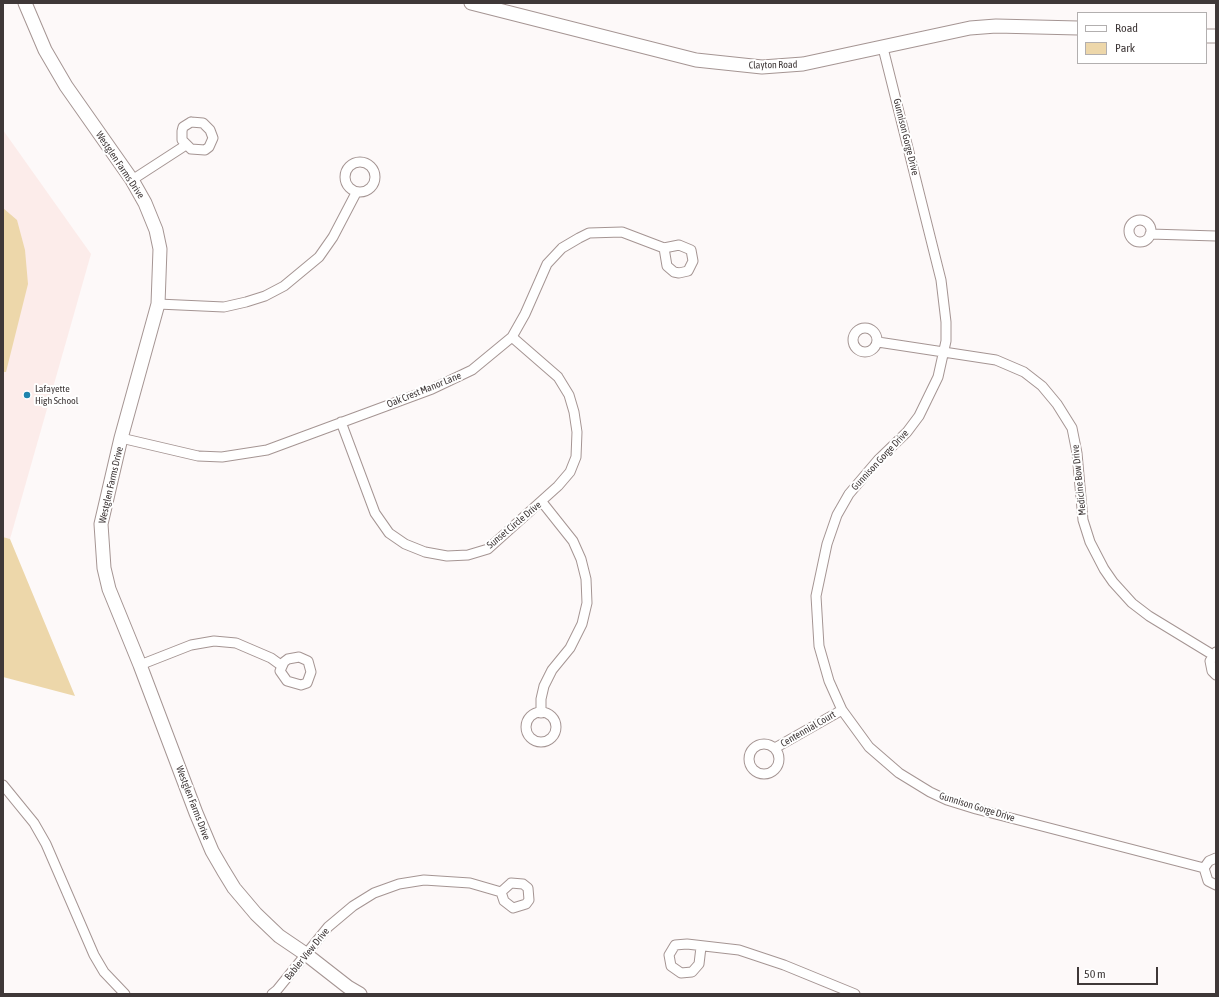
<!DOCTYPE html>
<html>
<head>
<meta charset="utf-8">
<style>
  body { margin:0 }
  #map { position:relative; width:1219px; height:997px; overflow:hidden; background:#fdf9f9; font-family:"Asap Condensed",sans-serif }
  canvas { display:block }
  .frame { position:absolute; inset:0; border:4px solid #3f3838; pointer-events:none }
  .legend { position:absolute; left:1077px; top:12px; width:130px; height:52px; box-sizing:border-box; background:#fff; border:1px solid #b2afaf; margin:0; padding:5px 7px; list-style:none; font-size:12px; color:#3f3838 }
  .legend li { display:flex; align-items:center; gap:8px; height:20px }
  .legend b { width:20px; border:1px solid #b2afaf }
  .scale { position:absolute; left:1077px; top:967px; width:81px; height:18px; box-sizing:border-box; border:2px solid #3f3838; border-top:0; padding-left:5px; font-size:12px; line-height:14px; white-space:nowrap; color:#3f3838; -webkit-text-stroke:3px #fff; paint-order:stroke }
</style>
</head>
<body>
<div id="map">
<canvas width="1219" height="997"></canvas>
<div class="frame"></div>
<ul class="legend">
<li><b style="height:5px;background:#fff"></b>Road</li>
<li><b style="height:11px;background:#edd7aa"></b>Park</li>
</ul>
<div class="scale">50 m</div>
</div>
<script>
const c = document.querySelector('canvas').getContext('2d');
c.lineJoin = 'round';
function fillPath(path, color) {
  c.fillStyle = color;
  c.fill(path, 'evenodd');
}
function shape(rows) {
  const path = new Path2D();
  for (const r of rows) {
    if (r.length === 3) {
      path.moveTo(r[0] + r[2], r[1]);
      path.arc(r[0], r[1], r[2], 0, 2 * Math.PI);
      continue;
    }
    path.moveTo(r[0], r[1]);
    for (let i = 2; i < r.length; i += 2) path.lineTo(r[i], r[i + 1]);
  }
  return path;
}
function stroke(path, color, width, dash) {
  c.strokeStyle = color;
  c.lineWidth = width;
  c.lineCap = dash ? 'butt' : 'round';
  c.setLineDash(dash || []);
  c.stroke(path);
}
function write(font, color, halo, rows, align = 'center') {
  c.font = font + ' "Asap Condensed",sans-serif';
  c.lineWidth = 4;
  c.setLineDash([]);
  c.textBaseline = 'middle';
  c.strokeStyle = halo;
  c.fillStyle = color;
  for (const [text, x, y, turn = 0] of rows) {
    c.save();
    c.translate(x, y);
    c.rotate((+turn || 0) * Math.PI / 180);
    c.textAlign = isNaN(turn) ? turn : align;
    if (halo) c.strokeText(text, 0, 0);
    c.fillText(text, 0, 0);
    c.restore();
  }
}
fillPath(shape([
  [3,130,91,254,10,539,3,537]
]), '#fcecea');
fillPath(shape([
  [3,208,17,220,25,250,28,284,6,372,3,372],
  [3,537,10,539,75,696,3,677]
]), '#edd7aa');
const street = shape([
  [883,48,941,280,946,322,946,341,938,377,919,416,907,432,878,460,849,494,837,515,827,544,816,596,819,646,829,681,842,710,869,747,899,773,930,792,947,800,976,809,1204,868],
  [191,122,203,123,210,130,213,138,209,147,205,150,191,149,182,140,182,131,183,127,191,122],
  [360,177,15],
  [132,180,186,145],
  [1140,231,11],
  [1150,234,1216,236],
  [679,245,691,250,693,261,688,271,679,273,674,272,667,266,664,248,679,245],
  [158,304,224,307,246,302,265,296,284,286,319,257,333,237,356,193],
  [865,340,12],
  [878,342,996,360,1024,372,1042,386,1057,404,1072,428,1077,453,1083,520,1090,542,1104,569,1113,582,1132,603,1149,616,1213,655],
  [341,422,375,513,389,533,405,544,425,552,447,556,468,555,488,549,558,486,570,472,576,457,577,432,574,412,569,395,558,377,512,337],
  [121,438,198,456,222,457,267,450,432,389,472,370,512,337,525,314,547,264,562,248,579,238,589,233,622,232,664,248],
  [1216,652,1210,661,1212,671,1216,675],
  [299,657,308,661,311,672,307,683,301,685,287,681,280,671,284,662,288,659,299,657],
  [140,665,191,645,214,641,236,643,271,658,282,666],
  [541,727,15],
  [541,713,541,699,544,686,552,670,570,648,582,624,587,603,586,579,581,559,573,541,542,502],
  [764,759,15],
  [775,748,842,710],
  [3,785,34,823,46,844,94,955,104,972,125,994],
  [1216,858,1209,861,1204,868,1208,881,1216,885],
  [511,883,523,884,528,888,529,900,526,904,513,908,504,901,501,892,511,883],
  [701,947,699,964,692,972,681,973,671,966,669,955,675,945,687,944,739,950,784,965,855,994],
  [272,994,277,990,328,927,353,906,374,893,399,884,424,880,470,883,501,892]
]);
const secondary = shape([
  [25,3,45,50,66,86,132,180,145,203,156,230,160,249,158,304,121,438,101,524,104,568,109,589,140,665,196,813,212,851,223,870,234,888,256,914,279,936,307,955,348,987,360,994],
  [471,3,696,60,762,67,803,64,970,28,996,26,1078,28],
  [1206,36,1216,36]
]);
stroke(street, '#a59593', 11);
stroke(secondary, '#a59593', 15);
stroke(street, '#fff', 9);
stroke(secondary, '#fff', 13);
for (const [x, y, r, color] of [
  [27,395,4,"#1f85ae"]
]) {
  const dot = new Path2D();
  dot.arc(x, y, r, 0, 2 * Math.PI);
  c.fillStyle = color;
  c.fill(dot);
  stroke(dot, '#fff', 1.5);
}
write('10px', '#3f3838', '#fff', [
  ["Clayton Road",773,65,-1],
  ["Gunnison Gorge Drive",906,137,76],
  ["Westglen Farms Drive",120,165,56],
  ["Oak Crest Manor Lane",424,390,-22],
  ["Gunnison Gorge Drive",880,460,-47],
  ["Medicine Bow Drive",1079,480,-96],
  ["Westglen Farms Drive",111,485,-77],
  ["Sunset Circle Drive",514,525,-40],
  ["Centennial Court",808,729,-30],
  ["Westglen Farms Drive",193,803,69],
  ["Gunnison Gorge Drive",977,807,17],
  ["Babler View Drive",307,954,-51]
]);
write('10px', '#3f3838', '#fff', [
  ["Lafayette",35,389],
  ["High School",35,401]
], 'left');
</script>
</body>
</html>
